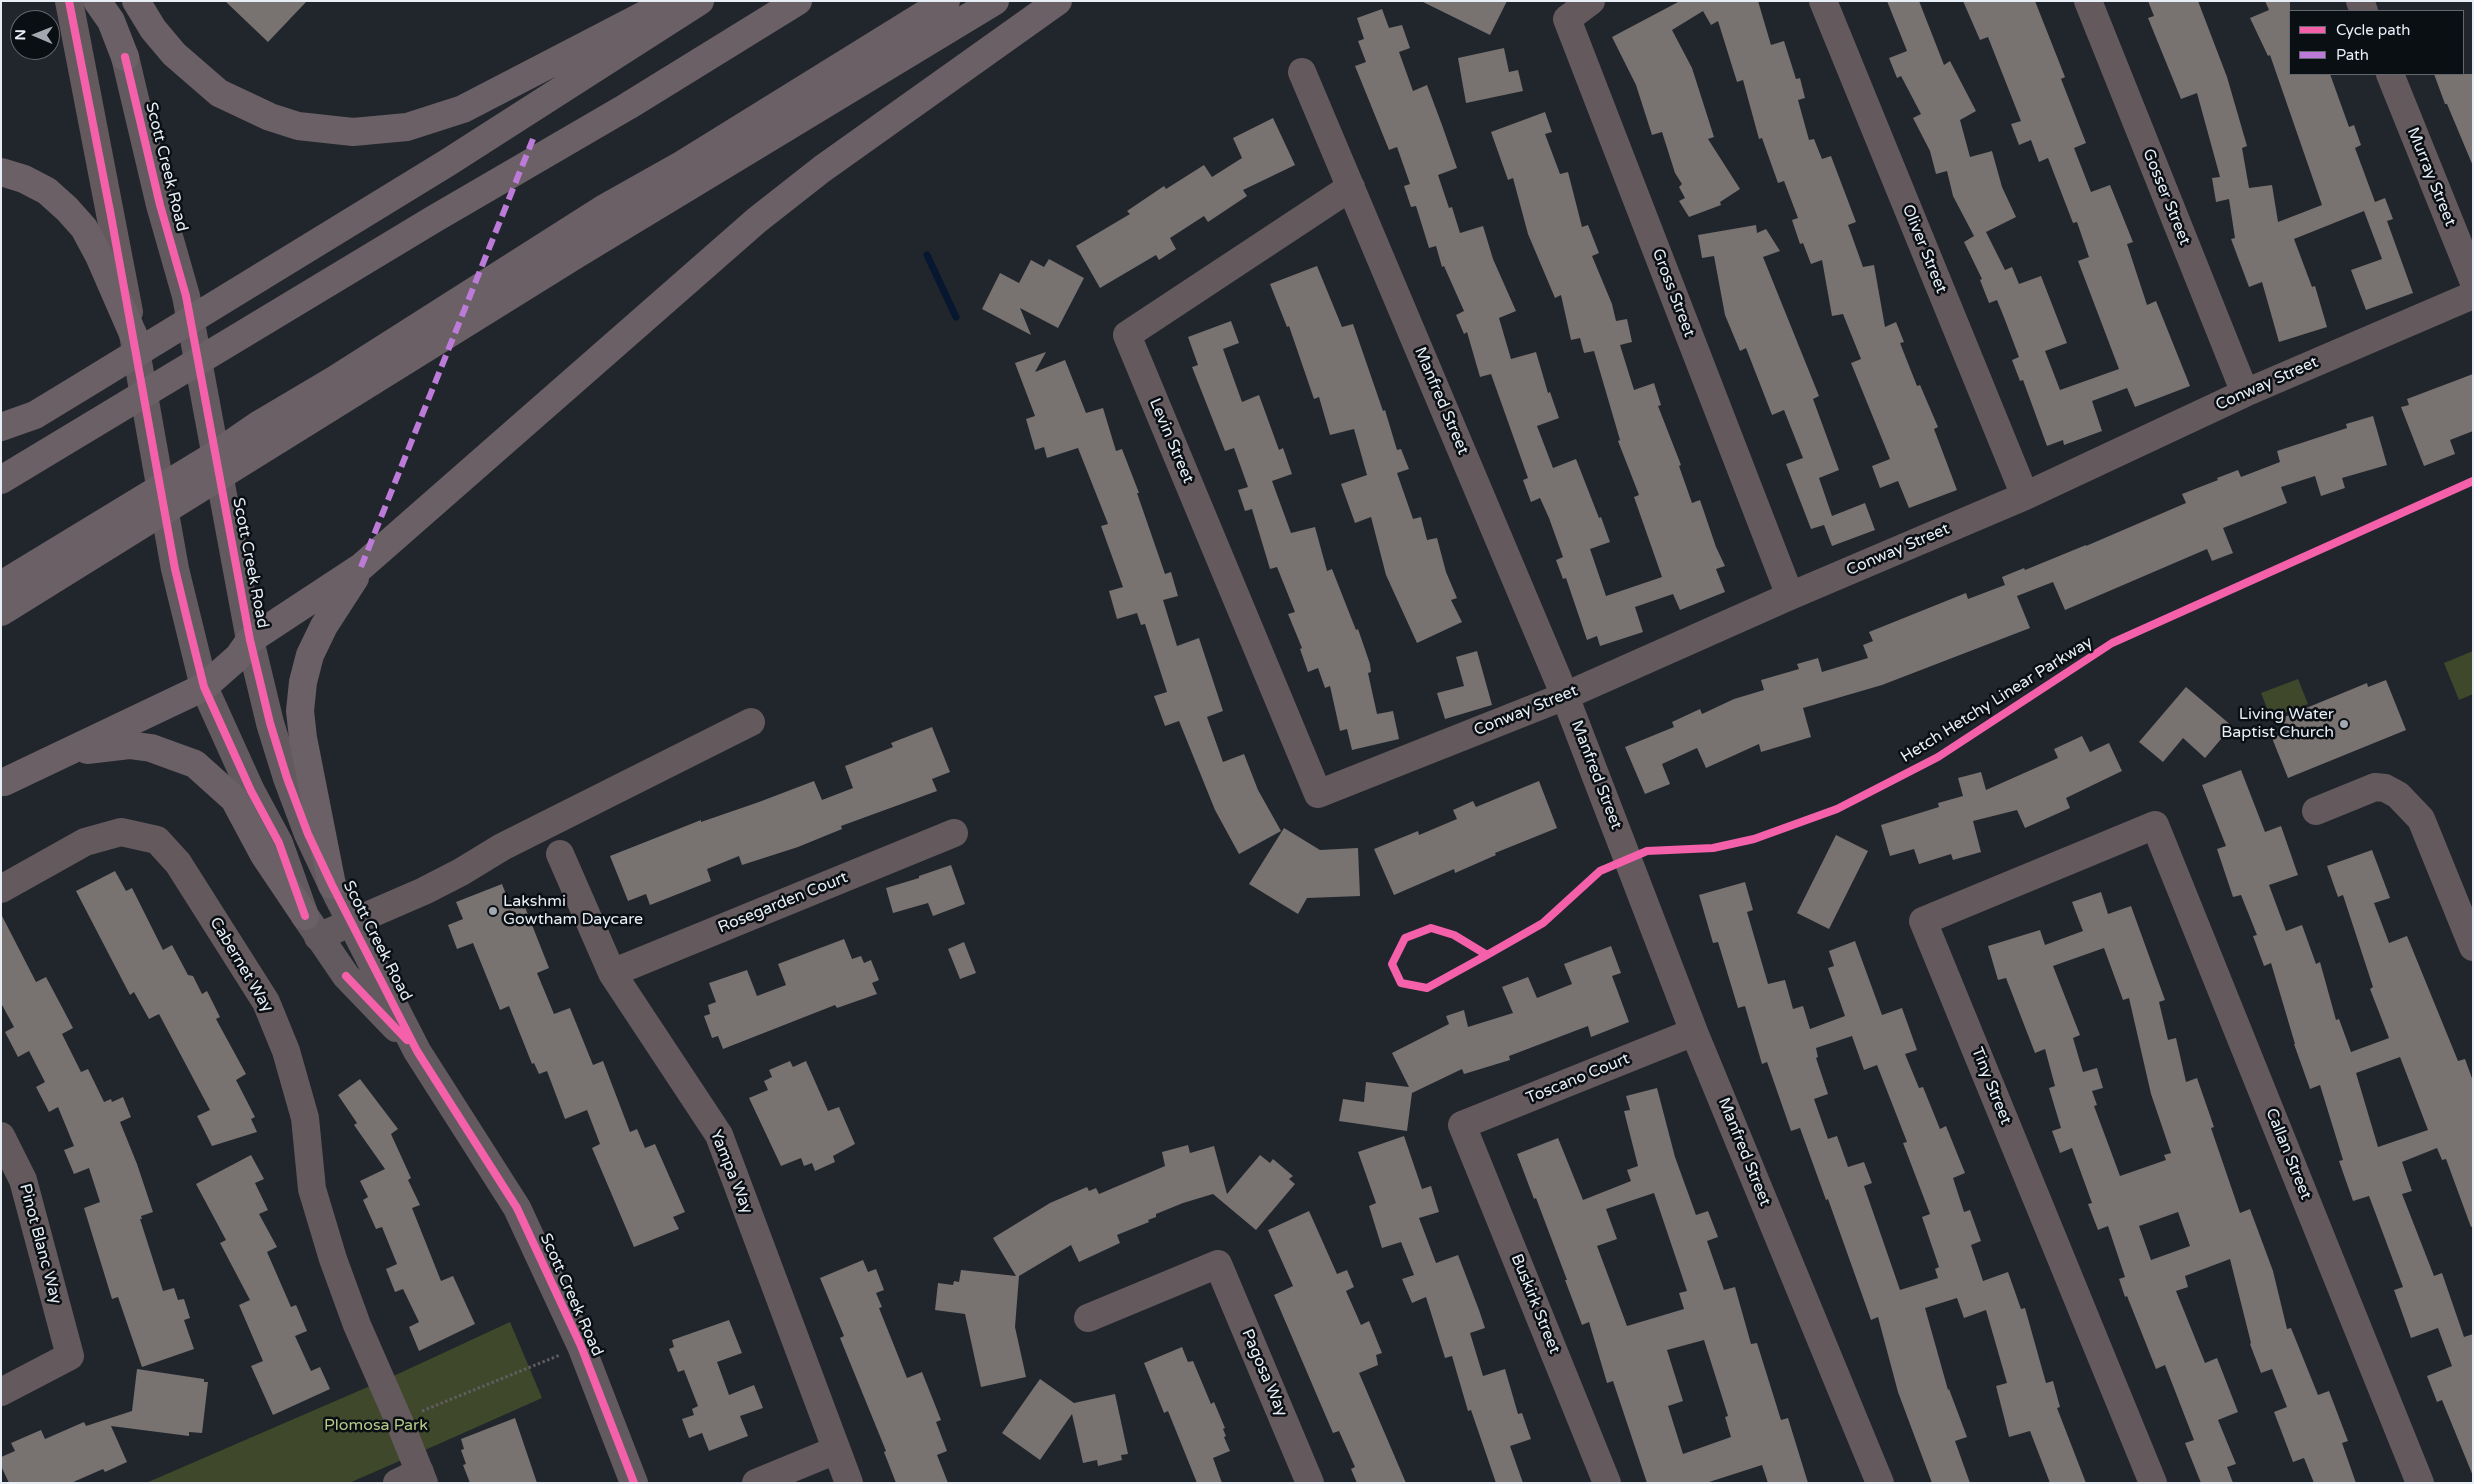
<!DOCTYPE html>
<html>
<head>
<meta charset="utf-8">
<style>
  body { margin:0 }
  #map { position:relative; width:2474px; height:1484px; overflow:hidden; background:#21262c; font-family:"Varela Round",sans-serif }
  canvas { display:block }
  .frame { position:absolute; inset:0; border:2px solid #e7eef6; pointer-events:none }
  .legend { position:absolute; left:2289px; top:10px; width:175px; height:65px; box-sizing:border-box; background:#0a0f14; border:1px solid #62686e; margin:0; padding:6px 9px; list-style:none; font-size:15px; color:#e7eef6 }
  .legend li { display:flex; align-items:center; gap:10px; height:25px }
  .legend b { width:25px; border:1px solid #62686e }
  .north { position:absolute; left:10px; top:10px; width:50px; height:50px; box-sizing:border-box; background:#0a0f14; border:1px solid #62686e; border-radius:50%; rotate:271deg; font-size:14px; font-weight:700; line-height:20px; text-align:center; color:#e7eef6 }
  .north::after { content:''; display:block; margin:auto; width:18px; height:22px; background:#a2a8af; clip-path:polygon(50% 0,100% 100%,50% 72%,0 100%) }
</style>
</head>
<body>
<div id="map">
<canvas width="2474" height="1484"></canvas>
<div class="frame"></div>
<ul class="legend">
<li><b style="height:6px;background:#f560ab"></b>Cycle path</li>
<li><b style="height:6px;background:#bd7bd9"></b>Path</li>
</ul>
<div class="north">N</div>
</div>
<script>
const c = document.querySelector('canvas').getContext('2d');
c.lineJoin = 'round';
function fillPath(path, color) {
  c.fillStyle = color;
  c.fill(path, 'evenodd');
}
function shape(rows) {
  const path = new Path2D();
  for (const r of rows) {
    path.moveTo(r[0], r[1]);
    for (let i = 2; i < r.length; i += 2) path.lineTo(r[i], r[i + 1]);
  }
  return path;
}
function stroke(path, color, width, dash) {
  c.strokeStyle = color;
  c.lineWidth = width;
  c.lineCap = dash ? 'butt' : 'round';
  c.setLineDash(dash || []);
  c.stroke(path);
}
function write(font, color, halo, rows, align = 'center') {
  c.font = font + ' "Varela Round",sans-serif';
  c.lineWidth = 5;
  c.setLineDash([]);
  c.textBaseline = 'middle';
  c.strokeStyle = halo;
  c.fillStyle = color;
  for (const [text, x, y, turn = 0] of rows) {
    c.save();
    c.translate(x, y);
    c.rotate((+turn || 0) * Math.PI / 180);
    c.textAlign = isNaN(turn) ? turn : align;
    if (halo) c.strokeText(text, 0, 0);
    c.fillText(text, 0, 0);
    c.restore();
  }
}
fillPath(shape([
  [2473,651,2473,694,2459,700,2444,663],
  [2298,679,2308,704,2271,718,2261,693],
  [510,1322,542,1398,434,1446,349,1483,146,1483,400,1373]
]), '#3f482b');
stroke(shape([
  [927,255,956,317]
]), '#081730', 7);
fillPath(shape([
  [225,1,307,1,268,42],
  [1421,1,1507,1,1490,35],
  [1680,1,1758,1,1771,45,1784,41,1796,79,1800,78,1805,98,1798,100,1809,140,1814,139,1822,159,1831,156,1856,222,1848,225,1863,267,1874,265,1885,327,1896,322,1904,342,1900,343,1917,386,1920,385,1938,427,1934,429,1957,490,1909,508,1898,481,1880,488,1872,466,1890,459,1851,363,1861,359,1843,314,1832,316,1822,260,1811,264,1803,243,1800,244,1792,220,1798,218,1784,181,1778,183,1762,138,1759,139,1743,80,1737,82,1718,21,1711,25,1703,11,1672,30,1692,68,1714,137,1708,139,1740,189,1720,202,1721,205,1689,217,1679,201,1685,198,1679,187,1682,184,1675,173,1662,132,1652,135,1636,85,1612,37],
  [1887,1,1919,1,1944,65,1950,61,1976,111,1960,120,1970,157,1992,151,2002,187,2016,217,1986,232,2005,270,2012,267,2019,284,2041,276,2067,343,2045,351,2060,390,2119,369,2078,261,2089,257,2077,222,2073,223,2048,158,2039,162,2031,140,2019,145,2011,124,2021,121,1988,37,1980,40,1963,1,2035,1,2065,77,2061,79,2086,143,2074,148,2091,192,2110,185,2133,242,2127,244,2147,305,2156,301,2190,386,2135,407,2127,388,2092,401,2102,431,2064,445,2063,440,2047,446,2023,380,2020,381,2012,360,2019,357,2005,320,1997,300,1989,303,1980,280,1982,279,1964,242,1974,236,1953,196,1947,171,1936,174,1930,151,1913,118,1921,114,1901,76,1897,78,1889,58,1907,51],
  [2148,1,2198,1,2227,77,2247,146,2242,148,2249,188,2272,185,2278,222,2322,205,2270,55,2268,56,2250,18,2269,10,2265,1,2290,1,2290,74,2330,74,2349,127,2354,125,2361,145,2355,148,2375,202,2385,198,2393,219,2387,221,2413,293,2366,310,2351,270,2382,259,2364,211,2294,239,2312,287,2315,286,2327,327,2279,342,2262,282,2249,287,2231,239,2235,238,2229,199,2216,202,2212,178,2220,177,2197,93,2181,99,2148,18,2154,16],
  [1382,9,1389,28,1402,25,1410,48,1399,52,1413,91,1427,85,1442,125,1457,168,1438,175,1449,208,1452,207,1460,233,1483,226,1493,259,1516,311,1499,318,1511,359,1536,352,1548,393,1550,392,1559,418,1537,426,1553,468,1576,459,1599,518,1601,517,1610,542,1590,549,1606,596,1662,577,1634,497,1639,495,1618,441,1620,440,1594,351,1584,353,1580,338,1571,340,1561,295,1555,298,1528,234,1513,178,1508,180,1491,132,1545,112,1552,132,1545,134,1560,174,1568,172,1582,227,1588,225,1599,253,1592,256,1612,304,1616,321,1627,319,1632,342,1620,345,1634,390,1654,383,1661,405,1658,406,1681,465,1679,466,1692,503,1700,500,1716,547,1725,566,1716,569,1725,592,1680,610,1673,594,1635,607,1643,632,1600,646,1597,636,1587,640,1566,578,1563,579,1556,560,1563,557,1549,518,1540,498,1531,502,1523,480,1528,478,1491,374,1480,377,1467,332,1464,334,1456,315,1464,311,1444,266,1442,267,1436,246,1429,248,1416,206,1411,207,1404,186,1410,184,1397,147,1389,150,1355,66,1366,62,1358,41,1364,39,1357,18],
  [1504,48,1509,72,1518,70,1523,91,1466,103,1458,58],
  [2434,74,2473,74,2473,166,2447,104,2445,104],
  [1273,118,1295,165,1243,190,1247,196,1208,222,1204,216,1170,238,1176,249,1159,260,1156,255,1100,288,1076,246,1130,214,1127,211,1164,186,1166,189,1204,165,1212,177,1242,158,1233,138],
  [1756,225,1757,233,1766,229,1780,251,1763,257,1819,396,1813,399,1839,470,1819,478,1832,516,1865,503,1875,530,1832,546,1824,525,1811,529,1786,464,1803,458,1784,410,1772,415,1746,348,1740,351,1725,315,1714,256,1702,258,1698,235],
  [1049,259,1084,278,1058,328,1020,308,1031,335,982,309,1000,273,1019,283,1031,260,1044,267],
  [1317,266,1342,327,1353,324,1383,411,1385,410,1397,450,1401,449,1409,469,1397,473,1413,519,1421,517,1427,540,1437,538,1446,572,1457,598,1451,600,1462,622,1417,643,1386,575,1371,517,1355,523,1341,484,1367,475,1354,429,1330,435,1319,397,1314,399,1289,326,1287,327,1270,284],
  [1231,321,1239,343,1223,349,1242,402,1259,395,1279,450,1283,448,1292,474,1272,481,1291,533,1315,527,1327,571,1332,569,1356,630,1358,629,1370,664,1371,672,1368,673,1377,714,1393,711,1399,739,1352,750,1347,729,1340,731,1330,686,1325,688,1318,668,1308,672,1300,649,1302,648,1288,614,1295,612,1277,567,1270,569,1252,509,1245,511,1238,490,1248,487,1234,448,1225,451,1192,367,1198,365,1188,337],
  [1046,352,1035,372,1065,360,1086,413,1103,408,1116,451,1122,449,1139,493,1137,493,1165,574,1171,572,1178,596,1163,600,1177,646,1199,638,1223,711,1207,717,1223,762,1244,754,1258,790,1281,831,1239,854,1215,810,1179,721,1165,726,1154,696,1167,692,1145,624,1141,625,1137,613,1117,619,1109,591,1123,587,1101,526,1108,524,1078,448,1047,458,1044,447,1035,450,1026,419,1035,416,1015,363],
  [2473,374,2473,431,2450,440,2455,454,2424,466,2401,407,2409,405,2407,399],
  [2373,416,2387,465,2342,478,2345,488,2321,496,2315,476,2281,487,2287,503,2223,528,2233,553,2212,561,2207,549,2065,610,2053,582,2017,596,2030,628,1882,685,1803,708,1811,737,1761,752,1759,744,1706,768,1697,748,1662,764,1670,784,1645,794,1625,747,1674,727,1672,722,1700,709,1702,714,1734,699,1764,690,1761,680,1799,669,1797,664,1818,658,1822,672,1868,658,1863,645,1873,641,1869,632,1966,593,1968,599,2005,585,2002,577,2024,568,2025,570,2086,545,2086,546,2186,503,2182,494,2218,480,2217,478,2238,470,2241,477,2280,462,2277,451,2347,428,2346,424],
  [1477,651,1492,705,1445,719,1437,693,1464,686,1456,657],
  [2386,680,2406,730,2288,778,2272,738,2287,732,2282,718,2367,683,2368,687],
  [2186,687,2232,726,2205,758,2183,738,2163,762,2139,742],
  [932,727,950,772,932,779,937,791,841,826,842,829,798,847,742,865,739,856,707,869,711,881,650,905,646,894,628,901,610,856,701,820,701,822,759,802,814,781,822,800,853,788,845,766,893,747,891,743],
  [2082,736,2090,752,2109,743,2122,771,2066,798,2070,808,2025,828,2017,810,1973,821,1981,852,1953,860,1951,854,1919,864,1914,849,1890,856,1881,825,1939,807,1938,803,1963,796,1958,778,1981,772,1986,790,2058,758,2054,749],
  [2241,770,2265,832,2281,826,2298,875,2269,885,2286,931,2302,925,2316,964,2320,962,2336,1020,2339,1019,2351,1052,2389,1038,2370,989,2373,987,2343,895,2338,897,2327,866,2372,850,2390,898,2374,903,2389,943,2407,936,2458,1061,2465,1059,2473,1081,2473,1226,2471,1227,2446,1159,2442,1160,2437,1148,2402,1162,2412,1191,2402,1194,2434,1276,2442,1273,2464,1337,2473,1334,2473,1476,2442,1400,2437,1402,2427,1376,2452,1366,2438,1328,2411,1338,2394,1290,2403,1287,2369,1196,2353,1201,2339,1161,2343,1160,2320,1085,2310,1089,2294,1044,2295,1044,2271,963,2264,966,2253,936,2257,935,2241,895,2233,897,2217,849,2226,846,2202,785],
  [2400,1057,2428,1130,2378,1147,2356,1073],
  [1539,781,1557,828,1495,853,1496,855,1455,873,1454,869,1394,895,1374,849,1418,831,1419,835,1457,819,1453,810,1473,801,1476,807],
  [1284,828,1320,850,1358,848,1360,896,1307,898,1298,914,1249,884],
  [1836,835,1868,851,1829,929,1797,913],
  [951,865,965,904,933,916,928,903,893,913,886,888,919,878,919,876],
  [115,871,126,891,132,888,163,950,172,945,188,975,193,976,202,994,207,991,220,1017,216,1019,246,1074,236,1080,255,1117,251,1119,257,1132,212,1146,197,1116,210,1110,159,1014,149,1019,134,992,130,995,76,891],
  [1745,882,1753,910,1747,912,1768,984,1785,980,1793,1009,1803,1006,1810,1029,1845,1016,1828,968,1834,966,1829,951,1855,941,1882,1015,1902,1008,1917,1050,1905,1054,1919,1088,1923,1087,1940,1129,1946,1126,1965,1173,1953,1178,1964,1212,1970,1210,1981,1241,1971,1245,1983,1281,2008,1272,2021,1309,2025,1308,2046,1383,2053,1381,2060,1407,2057,1408,2086,1483,2050,1483,2030,1431,2009,1437,1996,1386,2007,1383,1986,1310,1964,1318,1957,1298,1925,1308,1948,1390,1949,1389,1967,1437,1955,1441,1970,1483,1932,1483,1898,1392,1878,1317,1871,1320,1828,1199,1826,1200,1800,1128,1791,1131,1767,1062,1762,1064,1745,1006,1738,1008,1718,942,1713,943,1699,895],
  [1852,1036,1864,1070,1877,1065,1907,1142,1903,1143,1930,1214,1922,1217,1939,1267,1935,1269,1938,1278,1900,1290,1864,1186,1872,1183,1864,1162,1848,1167,1837,1136,1828,1139,1814,1099,1828,1094,1816,1058,1818,1057,1816,1048],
  [502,884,509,902,521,897,549,968,537,973,554,1014,570,1008,593,1065,603,1061,630,1132,637,1129,645,1148,655,1144,685,1212,673,1217,679,1229,634,1247,592,1148,600,1144,587,1110,565,1119,547,1071,539,1074,534,1063,532,1064,509,1006,500,1010,473,943,457,949,448,925,463,919,456,902],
  [2101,892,2108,914,2131,906,2165,1000,2159,1002,2168,1040,2176,1038,2186,1082,2197,1078,2214,1127,2211,1128,2240,1213,2250,1209,2273,1271,2287,1329,2291,1328,2318,1395,2329,1391,2348,1441,2342,1443,2356,1483,2314,1483,2304,1458,2293,1462,2274,1412,2287,1407,2272,1369,2261,1373,2250,1344,2251,1343,2230,1259,2185,1276,2188,1287,2176,1291,2205,1363,2217,1358,2238,1412,2218,1420,2236,1464,2227,1467,2233,1483,2201,1483,2185,1443,2194,1440,2165,1365,2156,1369,2127,1296,2125,1297,2119,1279,2125,1277,2108,1226,2098,1230,2088,1204,2092,1203,2072,1148,2060,1153,2052,1131,2061,1128,2049,1088,2055,1086,2045,1049,2035,1053,2006,978,1998,980,1988,946,2040,930,2045,945,2083,931,2072,902],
  [2104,948,2123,1000,2129,998,2151,1094,2171,1153,2164,1155,2166,1160,2120,1176,2094,1106,2097,1105,2092,1091,2103,1088,2097,1068,2083,1072,2073,1038,2080,1035,2053,966],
  [2178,1212,2190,1246,2151,1260,2139,1226],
  [1,914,36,982,46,977,73,1028,62,1034,81,1072,88,1069,104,1102,111,1099,112,1102,123,1097,131,1117,120,1122,137,1164,153,1212,141,1216,142,1219,140,1219,163,1291,174,1288,178,1300,184,1299,190,1318,184,1320,194,1349,142,1367,118,1297,112,1299,84,1208,100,1202,89,1168,74,1174,64,1150,74,1146,58,1107,49,1112,36,1087,45,1082,29,1051,18,1057,5,1032,14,1027,1,1003],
  [844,939,852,959,861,956,864,963,871,960,879,980,872,983,877,994,837,1008,835,1005,723,1049,718,1036,712,1038,704,1016,710,1014,708,1005,716,1002,709,983,747,970,757,996,786,985,778,964],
  [964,942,976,973,960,979,948,949],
  [1611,946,1621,973,1612,976,1629,1022,1591,1037,1588,1026,1509,1056,1510,1060,1464,1074,1462,1069,1412,1093,1407,1131,1339,1121,1343,1099,1364,1102,1366,1082,1409,1087,1392,1053,1449,1024,1446,1016,1464,1010,1468,1027,1513,1013,1502,987,1528,977,1537,998,1572,984,1564,964],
  [790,1061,793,1067,806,1061,828,1111,839,1107,855,1144,833,1156,835,1162,815,1171,812,1163,804,1166,801,1158,781,1166,749,1098,768,1090,764,1081,772,1077,769,1070],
  [360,1079,398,1129,391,1134,411,1178,408,1180,420,1205,412,1208,441,1281,453,1276,475,1324,419,1351,409,1327,419,1322,403,1289,395,1292,386,1269,397,1264,382,1227,376,1229,363,1200,368,1197,360,1181,385,1169,354,1125,357,1123,338,1095],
  [1657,1088,1675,1157,1696,1215,1708,1211,1718,1237,1707,1241,1724,1290,1735,1287,1751,1344,1757,1343,1781,1420,1788,1418,1808,1483,1768,1483,1762,1465,1706,1483,1647,1483,1613,1381,1607,1383,1589,1322,1582,1325,1565,1280,1567,1280,1536,1198,1534,1199,1517,1154,1558,1138,1583,1200,1631,1181,1627,1170,1638,1166,1624,1111,1630,1110,1626,1096],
  [1654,1193,1687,1291,1679,1293,1684,1309,1627,1326,1597,1246,1617,1239,1606,1209],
  [1704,1340,1728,1416,1725,1417,1731,1437,1683,1454,1668,1406,1683,1401,1667,1350],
  [1404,1136,1422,1189,1431,1186,1439,1212,1419,1218,1436,1263,1458,1255,1479,1310,1485,1328,1470,1333,1483,1376,1505,1369,1518,1414,1522,1413,1531,1439,1510,1446,1523,1483,1496,1483,1471,1410,1468,1411,1452,1356,1445,1358,1426,1297,1412,1303,1402,1279,1414,1275,1401,1242,1382,1248,1369,1206,1376,1203,1358,1152],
  [1188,1145,1190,1153,1214,1146,1227,1194,1260,1155,1270,1163,1273,1159,1293,1176,1289,1179,1295,1184,1256,1230,1213,1194,1183,1203,1156,1214,1156,1217,1148,1220,1149,1222,1117,1235,1120,1243,1079,1262,1071,1245,1019,1276,1015,1327,1026,1377,981,1387,965,1314,935,1310,938,1283,953,1285,954,1281,959,1282,961,1270,1016,1276,993,1238,1050,1203,1087,1187,1089,1191,1096,1188,1099,1194,1165,1166,1162,1152],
  [251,1155,264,1179,255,1183,268,1210,259,1214,277,1247,267,1252,291,1307,296,1305,307,1331,295,1336,311,1371,320,1367,330,1389,273,1415,251,1366,263,1361,239,1305,250,1300,220,1243,226,1240,196,1184],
  [1309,1211,1337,1274,1347,1270,1354,1287,1346,1291,1361,1325,1369,1321,1382,1353,1376,1355,1378,1365,1359,1373,1406,1483,1357,1483,1351,1469,1355,1467,1339,1431,1333,1433,1274,1295,1293,1286,1268,1230],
  [863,1260,868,1272,876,1269,884,1290,876,1293,882,1307,879,1308,907,1378,922,1372,941,1420,936,1422,947,1451,937,1455,948,1483,896,1483,884,1452,886,1451,840,1338,844,1336,820,1278],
  [729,1320,742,1353,717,1362,729,1395,754,1385,763,1408,740,1416,748,1436,709,1451,702,1433,689,1438,682,1419,694,1415,692,1409,698,1406,684,1370,678,1372,669,1349,674,1347,672,1340],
  [1182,1347,1188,1362,1193,1361,1211,1404,1214,1402,1225,1428,1223,1429,1226,1436,1224,1437,1230,1451,1213,1458,1222,1483,1197,1483,1168,1411,1164,1413,1144,1363],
  [137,1369,204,1379,204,1382,208,1382,202,1433,189,1432,189,1436,111,1426,127,1462,105,1472,103,1469,71,1483,9,1483,1,1466,1,1457,15,1451,11,1443,41,1430,45,1439,84,1422,86,1426,132,1411],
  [1040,1379,1074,1403,1115,1394,1128,1454,1121,1455,1122,1460,1098,1466,1097,1460,1083,1463,1072,1414,1040,1460,1002,1433],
  [515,1418,537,1483,470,1483,463,1465,466,1464,461,1450,464,1449,461,1439]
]), '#787271');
stroke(shape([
  [422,1411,560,1355]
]), '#615d61', 3, [2.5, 2.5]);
stroke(shape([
  [69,1,129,312],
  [1591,1,1567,19,1790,596],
  [1823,1,2025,496],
  [2088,1,2245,393],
  [2360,1,2364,11],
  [1302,72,1565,696,1694,1032,1880,1483],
  [2390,74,2473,280],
  [1351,187,1127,335,1318,794,1565,696,1790,596,2025,496,2245,393,2473,295],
  [2316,811,2375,787,2385,788,2398,795,2421,819,2473,947],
  [560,854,612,973,719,1135,849,1483],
  [1,889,85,842,121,832,157,840,178,863,266,1002,286,1051,305,1118,312,1189,333,1259,357,1325,399,1421,424,1483],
  [318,937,424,891,461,872,502,847,751,722],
  [612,973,954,833],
  [1,1136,23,1180,70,1356,1,1392],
  [1088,1318,1218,1264,1310,1483],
  [397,1483,420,1472],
  [756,1483,836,1450],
  [1607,1483,1462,1125,1694,1032],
  [2153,1483,1923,921,2155,825,2420,1483]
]), '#64595d', 28);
stroke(shape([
  [125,57,160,205,186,296,250,640,270,723,287,778,308,834,332,885,417,1051,517,1208,581,1346,634,1483],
  [133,334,175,569,204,687,251,791,279,843,305,916,346,976,396,1028]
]), '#635a5f', 28);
stroke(shape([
  [97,1,111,21,125,57],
  [136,1,153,29,174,54,219,93,270,117,298,126,353,132,407,127,463,109,671,1],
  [1,172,24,179,47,191,67,209,84,228,99,256,133,334],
  [1,427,35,415,86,384,447,163,700,1],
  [1,480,434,219,628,106,798,1],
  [1,585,210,458,258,425,334,380,603,209,683,164,946,1],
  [1,612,577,254,995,1],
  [87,750,129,745,151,748,195,764,234,799,264,855,305,916],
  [4,782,204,687,238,657,250,640,361,567,757,220,822,169,1058,1],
  [332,885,303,738,300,711,303,682,310,655,324,626,355,578]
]), '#6b6066', 28);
stroke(shape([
  [361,567,533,139]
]), '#bd7bd9', 6, [12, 6]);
stroke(shape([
  [69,1,111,216,175,569,188,623,204,687,251,791,279,843,305,916],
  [125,57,160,205,186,296,250,640,270,723,287,778,308,834,332,885,417,1051,517,1208,581,1346,634,1483],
  [1487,955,1454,935,1431,928,1405,938,1392,964,1401,983,1427,988,1487,955,1543,923,1600,871,1647,851,1713,848,1754,839,1837,809,1938,757,2112,643,2473,481],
  [346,976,407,1040]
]), '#f560ab', 8);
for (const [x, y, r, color] of [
  [2344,724,5,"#a2a8af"],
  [493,911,5,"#a2a8af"]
]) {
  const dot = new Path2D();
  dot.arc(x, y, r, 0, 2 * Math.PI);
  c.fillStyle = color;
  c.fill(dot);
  stroke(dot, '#0a0f14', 2);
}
write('16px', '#e7eef6', '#0a0f14', [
  ["Scott Creek Road",166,167,76],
  ["Murray Street",2431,177,68],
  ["Gosser Street",2166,197,68],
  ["Oliver Street",1924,249,68],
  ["Gross Street",1673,293,69],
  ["Conway Street",2267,384,-24],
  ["Manfred Street",1441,401,67],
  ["Levin Street",1171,441,67],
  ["Conway Street",1898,550,-23],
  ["Scott Creek Road",250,563,79],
  ["Hetch Hetchy Linear Parkway",1997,700,-32],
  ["Conway Street",1526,711,-22],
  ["Manfred Street",1596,775,69],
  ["Rosegarden Court",783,903,-22],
  ["Scott Creek Road",377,941,63],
  ["Cabernet Way",241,965,59],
  ["Toscano Court",1578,1079,-22],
  ["Tiny Street",1991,1086,68],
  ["Manfred Street",1744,1152,68],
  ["Callan Street",2288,1154,68],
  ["Yampa Way",731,1172,68],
  ["Pinot Blanc Way",40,1244,75],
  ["Scott Creek Road",571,1295,66],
  ["Buskirk Street",1535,1304,68],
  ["Pagosa Way",1264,1373,67]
]);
write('16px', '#e7eef6', '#0a0f14', [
  ["Living Water",2334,715],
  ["Baptist Church",2334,733],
  ["Lakshmi",503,902,"left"],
  ["Gowtham Daycare",503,920,"left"]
], 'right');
write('16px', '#b7c988', '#0a0f14', [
  ["Plomosa Park",376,1426]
]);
</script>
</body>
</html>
